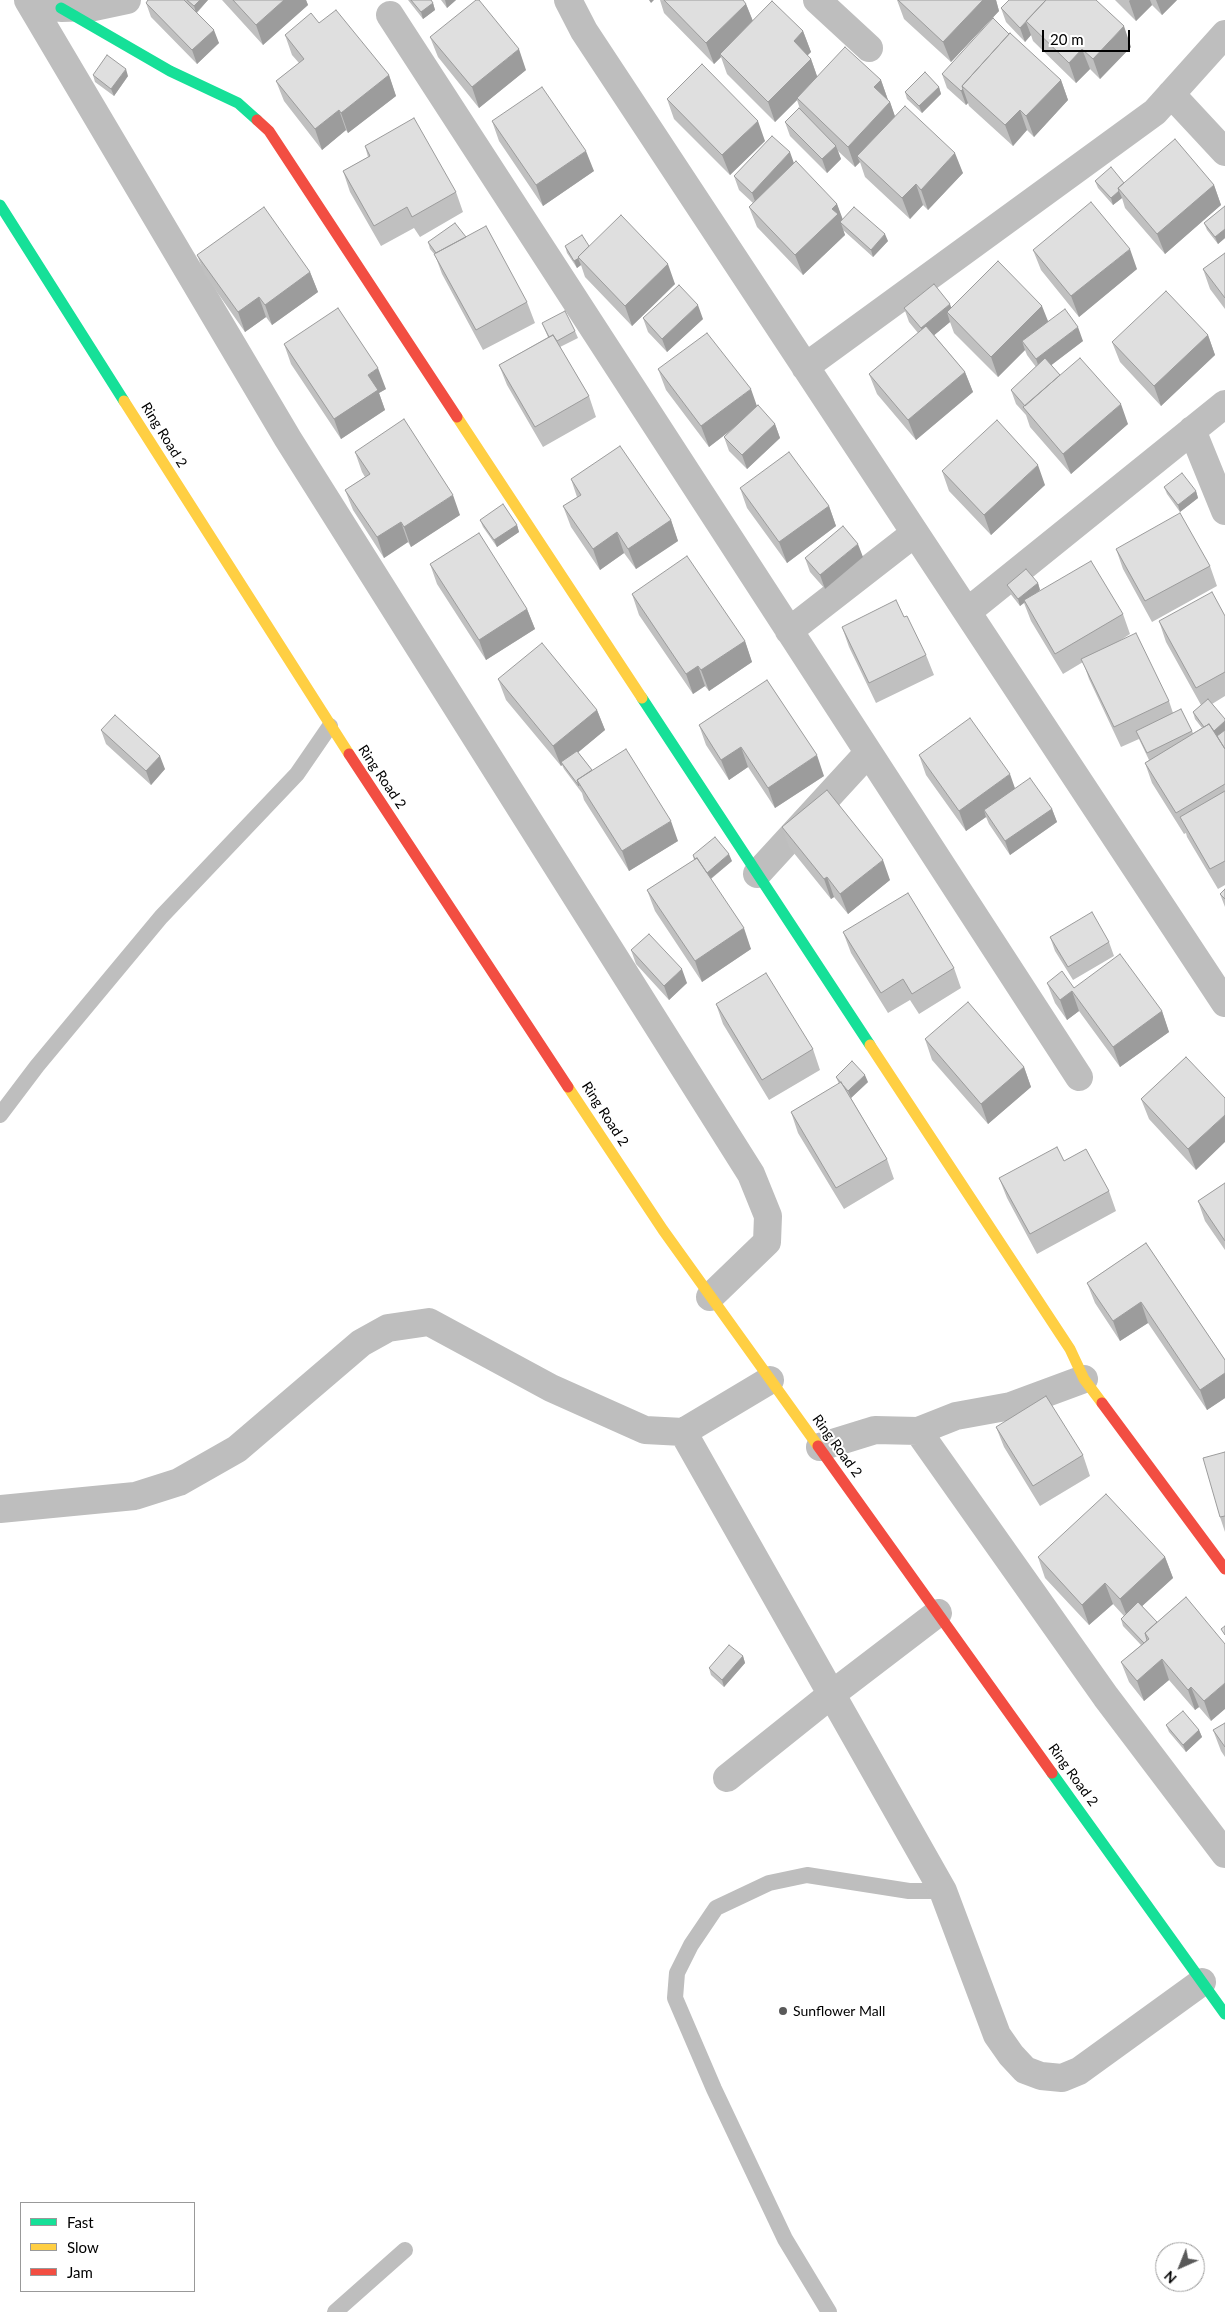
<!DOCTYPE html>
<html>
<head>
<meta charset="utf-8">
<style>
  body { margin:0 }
  #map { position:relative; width:1225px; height:2312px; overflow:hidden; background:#fff; font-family:Lato,sans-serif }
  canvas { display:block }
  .legend { position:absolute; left:20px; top:2202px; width:175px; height:90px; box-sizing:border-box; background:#fff; border:1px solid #999; margin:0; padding:6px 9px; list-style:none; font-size:15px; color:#000 }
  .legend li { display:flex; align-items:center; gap:10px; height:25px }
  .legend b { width:25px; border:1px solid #999 }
  .north { position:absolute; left:1155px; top:2242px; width:50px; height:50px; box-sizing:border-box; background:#fff; border:1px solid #999; border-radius:50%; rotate:224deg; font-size:14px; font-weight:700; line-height:20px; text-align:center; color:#000 }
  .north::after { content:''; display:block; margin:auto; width:18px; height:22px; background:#595959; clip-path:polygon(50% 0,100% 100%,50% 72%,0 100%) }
  .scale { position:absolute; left:1042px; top:30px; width:88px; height:22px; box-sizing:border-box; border:2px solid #000; border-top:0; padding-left:6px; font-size:15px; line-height:18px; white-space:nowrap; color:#000; -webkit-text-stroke:4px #fff; paint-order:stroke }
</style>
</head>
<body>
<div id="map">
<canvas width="1225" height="2312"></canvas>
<ul class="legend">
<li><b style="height:6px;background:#16e098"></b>Fast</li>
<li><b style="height:6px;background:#ffcf43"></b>Slow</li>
<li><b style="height:6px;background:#f24e42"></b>Jam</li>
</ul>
<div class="north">N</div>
<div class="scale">20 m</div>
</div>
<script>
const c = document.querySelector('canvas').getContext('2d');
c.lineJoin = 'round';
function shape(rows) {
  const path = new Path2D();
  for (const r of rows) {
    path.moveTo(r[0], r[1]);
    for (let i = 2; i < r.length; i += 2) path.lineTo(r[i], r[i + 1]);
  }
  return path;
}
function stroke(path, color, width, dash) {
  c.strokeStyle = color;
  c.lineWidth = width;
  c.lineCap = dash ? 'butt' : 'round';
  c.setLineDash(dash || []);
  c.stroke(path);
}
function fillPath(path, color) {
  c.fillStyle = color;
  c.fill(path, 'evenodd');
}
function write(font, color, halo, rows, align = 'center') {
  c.font = font + ' Lato,sans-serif';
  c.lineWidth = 4;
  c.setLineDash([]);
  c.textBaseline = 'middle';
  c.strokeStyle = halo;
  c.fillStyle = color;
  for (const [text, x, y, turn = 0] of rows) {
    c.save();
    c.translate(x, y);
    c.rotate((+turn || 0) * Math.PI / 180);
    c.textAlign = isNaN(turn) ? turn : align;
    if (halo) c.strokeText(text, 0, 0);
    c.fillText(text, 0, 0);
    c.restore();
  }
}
stroke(shape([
  [0,1115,37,1066,161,917,297,774,330,726],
  [335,2312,405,2250],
  [829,2312,785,2239,714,2089,675,1998,677,1973,691,1945,716,1908,769,1883,807,1875,909,1891,943,1891]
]), '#bebebe', 16);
stroke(shape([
  [28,0,288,439,751,1174,768,1216,767,1242,710,1297],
  [568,0,584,31,1225,1003],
  [817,0,869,48],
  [52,2,61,8,94,7,127,0],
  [390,15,1079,1077],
  [1171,94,1225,152],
  [805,367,1155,112,1225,34],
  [1192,430,1225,511],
  [967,612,1225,404],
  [789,631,915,533],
  [757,874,868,753],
  [918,1431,1106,1697,1225,1854],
  [683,1432,943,1891,997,2035,1011,2055,1025,2070,1041,2076,1062,2078,1079,2071,1202,1982],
  [820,1447,875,1430,918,1431,956,1416,1011,1406,1084,1379],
  [0,1509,135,1496,179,1482,237,1449,361,1343,388,1328,429,1322,551,1388,645,1430,683,1432,770,1380],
  [727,1778,832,1694,938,1613]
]), '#bebebe', 28);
stroke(shape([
  [61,8,170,71,238,103,257,120],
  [0,205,124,401],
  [642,698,870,1045],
  [1052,1773,1225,2014]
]), '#16e098', 11);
stroke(shape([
  [124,401,349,754],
  [457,417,642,698],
  [870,1045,1070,1349,1084,1379,1102,1403],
  [568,1087,663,1230,818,1446]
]), '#ffcf43', 11);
stroke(shape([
  [257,120,269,131,457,417],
  [349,754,568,1087],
  [1102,1403,1225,1569],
  [818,1446,1052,1773]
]), '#f24e42', 11);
fillPath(shape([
  [148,0,208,0,197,13,219,43,197,64,151,17,146,3],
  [222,0,306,0,308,5,263,45],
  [408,0,431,0,433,3,435,10,423,19],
  [441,0,456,0,447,8],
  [660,0,746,4,753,21,803,31,811,52,807,55,811,59,817,76,881,80,888,100,890,102,895,117,963,173,928,210,923,205,910,219,865,177,860,162,855,167,838,151,841,159,827,173,790,136,785,122,800,109,797,100,775,122,727,74,721,57,714,64,664,13],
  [897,0,996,0,999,11,951,62,904,19],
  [1115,0,1177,0,1162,15,1152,5,1136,21],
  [1001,8,1131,47,1100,79,1090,69,1076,83,1033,41,1031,35,1025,42,1006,22],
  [319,23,389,75,396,96,348,133,346,130,322,150,284,101,276,81,299,63,292,55,285,35],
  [430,37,526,70,479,108,438,57],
  [942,74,1061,80,1068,100,1034,137,1027,130,1013,146,969,106,968,103,966,105,947,88],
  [93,75,128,76,114,96,95,82],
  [939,87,941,94,922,113,907,99,905,92],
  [667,99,765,141,730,175,674,119],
  [492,121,594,171,543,206,499,141],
  [365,146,456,192,463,212,420,237,414,228,381,246,350,192,343,171,368,157],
  [794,164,837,204,842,219,888,241,873,257,843,230,845,235,803,275,757,227,749,207,753,203,739,190,734,176],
  [1095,181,1124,183,1214,185,1221,205,1165,254,1125,208,1122,198,1113,205,1098,188],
  [1225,206,1225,238,1218,244,1207,230,1204,223],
  [466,237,527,302,535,323,483,350,442,274,435,255,430,249,428,242],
  [565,246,589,246,675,284,632,326,585,277,581,265,577,268,567,253],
  [1033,250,1137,269,1079,317,1041,270],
  [1225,253,1225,309,1210,289,1203,269],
  [197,255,310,272,318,292,272,325,266,317,245,332,205,275],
  [904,308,951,308,1048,321,1083,341,1051,365,1060,375,1128,424,1071,474,1030,427,1026,415,1016,404,1011,390,1036,367,1027,355,1025,350,998,377,954,333,950,322,934,335,965,372,973,392,916,440,877,394,869,374,918,333,909,322],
  [643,318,703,319,667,352,648,332],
  [542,323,575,331,578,338,560,347,589,396,596,417,543,447,507,385,499,365,548,337],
  [1208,335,1215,355,1161,406,1120,362,1112,342],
  [284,344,386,389,379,393,385,410,341,439,291,364],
  [658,369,757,406,775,424,780,438,747,469,729,451,724,437,735,427,709,447,666,390],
  [355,452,460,515,411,547,408,542,384,558,353,510,345,490,365,477,362,472],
  [942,471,1045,485,991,535,949,491],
  [571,479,671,520,678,541,636,569,624,553,600,570,571,527,563,506,577,497],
  [1164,487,1196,491,1198,498,1180,512,1167,494],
  [740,488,829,506,836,526,787,563,747,508],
  [480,520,517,525,519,532,497,547,483,527],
  [1116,549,1210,566,1217,586,1152,622,1123,569],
  [863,557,825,589,810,572,805,558],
  [430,564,527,609,535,629,486,660,437,584],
  [1038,583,1040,590,1036,593,1123,614,1130,634,1118,642,1169,701,1173,713,1181,709,1193,733,1202,728,1195,719,1193,712,1201,705,1166,642,1159,621,1225,616,1225,696,1212,704,1225,730,1225,885,1218,889,1187,837,1186,833,1184,834,1152,783,1145,763,1149,760,1139,739,1121,747,1089,679,1083,662,1063,674,1031,621,1024,603,1020,606,1009,592,1007,585],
  [632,594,745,641,752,662,709,691,705,686,693,694,639,615],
  [904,617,926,655,934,675,876,703,849,647,842,627],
  [498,679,597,710,605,730,578,752,592,770,678,841,629,871,584,800,582,793,564,769,562,765,561,766,506,700],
  [699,725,824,776,775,808,748,767,729,780,706,745],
  [101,730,165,769,151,785,106,744],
  [919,755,1015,788,1052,809,1057,822,1010,855,989,824,986,817,966,831,926,775],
  [782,827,890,880,848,914,834,897,831,899,789,847],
  [693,855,732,861,711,879,751,949,702,982,655,911,647,890,694,860],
  [1225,889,1225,907,1220,894],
  [843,932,954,968,961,988,919,1014,910,1000,888,1013,851,953],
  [1050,937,1109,942,1114,956,1073,980,1055,951],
  [631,950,687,983,669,1000,636,964],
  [1047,983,1074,988,1162,1011,1169,1032,1120,1067,1079,1011,1067,1020,1055,1003],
  [716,1004,813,1049,820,1070,769,1100,723,1024],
  [925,1039,1024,1067,1031,1087,988,1124,932,1060],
  [1186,1057,1196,1170,1149,1119,1141,1099],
  [836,1077,868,1082,851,1098,887,1159,894,1179,844,1209,798,1133,791,1112,839,1084],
  [1064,1161,1109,1191,1116,1211,1037,1254,1007,1198,999,1178],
  [1225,1183,1225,1250,1205,1221,1198,1201],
  [1146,1243,1225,1360,1225,1398,1207,1410,1148,1323,1120,1341,1095,1303,1087,1283],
  [996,1427,1083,1455,1090,1476,1040,1506,1004,1447],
  [1225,1452,1225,1532,1220,1517],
  [1038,1557,1165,1557,1173,1578,1142,1606,1157,1622,1186,1597,1211,1721,1199,1707,1195,1710,1169,1680,1144,1701,1129,1682,1121,1662,1141,1645,1123,1626,1121,1619,1124,1616,1113,1604,1089,1625,1045,1578],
  [743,1656,745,1663,724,1687,711,1675,709,1668],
  [1225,1723,1225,1757,1221,1751,1213,1730],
  [1166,1725,1199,1730,1202,1737,1186,1752,1169,1732]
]), '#c0c0c0');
fillPath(shape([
  [200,0,208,0,196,13,194,6],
  [284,0,306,0,308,5,263,45,256,25],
  [445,0,456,0,447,8],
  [649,0,654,0,651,3],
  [983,0,996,0,999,11,951,62,943,42],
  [1130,0,1150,0,1152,5,1136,21,1129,1],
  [1156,0,1177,0,1162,15],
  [433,3,435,10,423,19,421,12],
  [746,4,754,24,720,54,721,57,714,64,706,43],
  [1026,22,1031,35,1025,42,1020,28],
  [1124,26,1131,47,1100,79,1093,59],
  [214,30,219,43,197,64,192,50],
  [803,31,811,52,801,62,794,41],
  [519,49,526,70,479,108,472,87],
  [1082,49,1090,69,1076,83,1069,63],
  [811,59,818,79,797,98,797,100,775,122,768,102],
  [126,69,128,76,114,96,111,89],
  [389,75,396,96,348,133,341,113],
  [881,80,888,100,881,108,874,87],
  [1061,80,1068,100,1034,137,1026,116],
  [939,87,941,94,922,113,919,106],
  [963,89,968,103,966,105,961,91],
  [890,102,897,122,857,156,860,162,855,167,848,147],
  [339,110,346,130,322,150,315,129],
  [1020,110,1027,130,1013,146,1005,125],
  [758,121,765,141,730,175,722,155],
  [836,146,841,159,827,173,822,159],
  [586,151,594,171,543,206,536,185],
  [790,152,795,166,757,207,752,193],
  [955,153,963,173,928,210,921,190],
  [916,184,923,205,910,219,902,198],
  [1214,185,1221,205,1165,254,1157,234],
  [1119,191,1122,198,1113,205,1111,198],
  [837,204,845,225,841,223,845,235,803,275,795,255,832,209],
  [1225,229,1225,238,1218,244,1215,237],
  [885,234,888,241,873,257,871,250],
  [1130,249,1137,269,1079,317,1071,296],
  [578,258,581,265,577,268,574,261],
  [668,264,675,284,632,326,625,306],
  [310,272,318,292,272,325,265,305],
  [259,297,266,317,245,332,238,312],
  [950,304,955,318,947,312,950,322,926,342,921,328],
  [698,305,703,319,667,352,662,339],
  [1042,306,1050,326,1022,341,1025,350,998,377,991,357],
  [1078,327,1083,341,1041,373,1036,359],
  [1208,335,1215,355,1161,406,1154,386],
  [378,368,386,389,379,393,385,410,341,439,334,419,368,375],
  [965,372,973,392,916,440,908,420],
  [751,389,758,409,709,447,701,426],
  [1121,404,1128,424,1071,474,1063,454],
  [775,424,780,438,747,469,742,455],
  [1038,465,1045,485,991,535,984,515],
  [1196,491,1198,498,1180,512,1178,505],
  [453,495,460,515,411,547,404,527],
  [829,506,836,526,787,563,779,542],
  [671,520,678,541,636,569,628,549],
  [401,522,408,542,384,558,377,537],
  [517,525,519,532,497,547,494,540],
  [617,532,624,553,600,570,593,549],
  [858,544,863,557,825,589,820,575],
  [1038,583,1040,590,1020,606,1018,599],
  [527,609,535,629,486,660,479,640],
  [745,641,752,662,709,691,701,670],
  [698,666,705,686,693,694,686,674],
  [597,710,605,730,563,765,561,762,562,765,561,766,553,746],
  [1225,721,1225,730,1213,741,1210,734],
  [741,747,748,767,729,780,721,760],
  [817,755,824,776,775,808,768,788],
  [160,756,165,769,151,785,146,771],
  [1010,774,1017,794,984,810,986,817,966,831,959,811],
  [1052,809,1057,822,1010,855,1005,841],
  [671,821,678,841,629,871,622,851],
  [729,854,732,861,709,880,707,873],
  [883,860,890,880,848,914,840,894],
  [827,877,834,897,831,899,824,879],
  [744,928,751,949,702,982,695,961],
  [682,969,687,983,669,1000,664,986],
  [1072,991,1079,1011,1067,1020,1060,1000],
  [1162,1011,1169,1032,1120,1067,1113,1047],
  [1024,1067,1031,1087,988,1124,981,1104],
  [865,1075,868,1082,851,1098,848,1091],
  [1225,1115,1225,1142,1196,1170,1188,1149],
  [1141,1302,1148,1323,1120,1341,1113,1321],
  [1225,1373,1225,1398,1207,1410,1200,1390],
  [1165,1557,1173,1578,1128,1619,1120,1599],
  [1105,1583,1113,1604,1089,1625,1082,1605],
  [743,1656,745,1663,724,1687,722,1680],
  [1162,1659,1169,1680,1144,1701,1137,1681],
  [1225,1683,1225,1709,1211,1721,1204,1701],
  [1191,1687,1199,1707,1195,1710,1188,1690],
  [1199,1730,1202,1737,1186,1752,1183,1745]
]), '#9c9c9c');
const building = shape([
  [148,0,184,0,214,30,192,50,146,3,148,0],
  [187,0,200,0,194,6,187,0],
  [233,0,284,0,256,25,233,0],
  [411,0,431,0,433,3,421,12,411,0],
  [476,0,479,0,519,49,472,87,430,37,476,0],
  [664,0,743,0,746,4,706,43,664,0],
  [898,0,983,0,943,42,898,0],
  [1009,0,1046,0,1020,28,1001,8,1009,0],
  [1046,0,1096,0,1124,26,1093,59,1082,49,1069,63,1026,21,1046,0],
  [772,1,803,31,794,41,811,59,768,102,720,54,772,1],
  [336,10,389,75,341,113,339,110,315,129,276,81,304,59,285,35,311,13,319,23,336,10],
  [993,18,1009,34,962,86,963,89,961,91,942,74,993,18],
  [1010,33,1061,80,1026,116,1020,110,1005,125,962,86,1010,33],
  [845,47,881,80,874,87,890,102,848,147,797,98,845,47],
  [107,55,126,69,111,89,93,75,107,55],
  [702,64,758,121,722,155,667,99,702,64],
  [925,72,939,87,919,106,905,92,925,72],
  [542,87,586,151,536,185,492,121,542,87],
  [905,106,955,153,921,190,916,184,902,198,857,156,905,106],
  [799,108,836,146,822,159,785,122,799,108],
  [414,118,456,192,412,217,407,207,374,226,343,171,370,156,365,146,414,118],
  [772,136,790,152,752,193,734,176,772,136],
  [1175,139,1214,185,1157,234,1118,188,1175,139],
  [796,161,837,204,832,209,838,214,795,255,749,207,796,161],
  [1111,167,1124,183,1118,188,1119,191,1111,198,1095,181,1111,167],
  [1091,202,1130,249,1071,296,1033,250,1091,202],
  [1225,206,1225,229,1215,237,1204,223,1225,206],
  [264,207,310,272,265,305,259,297,238,312,197,255,264,207],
  [854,207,885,234,871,250,841,223,840,222,854,207],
  [621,215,668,264,625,306,578,257,621,215],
  [455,223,466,237,436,253,428,242,455,223],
  [486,226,527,302,476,330,434,254,486,226],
  [582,235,589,246,578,257,579,258,574,261,565,246,582,235],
  [1225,253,1225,298,1203,269,1225,253],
  [998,261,1042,306,991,357,947,312,998,261],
  [934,284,950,304,921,328,904,308,934,284],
  [679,285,698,305,662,339,643,318,679,285],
  [1166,291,1208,335,1154,386,1112,342,1166,291],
  [338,308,378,368,368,375,378,390,334,419,284,344,338,308],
  [1065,309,1078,327,1036,359,1022,341,1065,309],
  [565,311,575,331,557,341,553,335,549,337,542,323,565,311],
  [926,326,965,372,908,420,869,374,926,326],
  [707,333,751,389,701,426,658,369,707,333],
  [553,335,589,396,535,427,499,365,553,335],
  [1045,358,1060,375,1025,406,1011,390,1045,358],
  [1080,358,1121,404,1063,454,1023,407,1080,358],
  [758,405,775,424,742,455,724,437,758,405],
  [404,419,453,495,404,527,401,522,377,537,345,490,370,474,355,452,404,419],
  [997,420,1038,465,984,515,942,471,997,420],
  [620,446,671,520,628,549,617,532,593,549,563,506,581,495,571,479,620,446],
  [789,452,829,506,779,542,740,488,789,452],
  [1182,473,1196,491,1178,505,1164,487,1182,473],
  [503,504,517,525,494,540,480,520,503,504],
  [1180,513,1210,566,1145,601,1116,549,1180,513],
  [843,526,858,544,820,575,805,558,843,526],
  [479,533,527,609,479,640,430,564,479,533],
  [687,556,745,641,701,670,698,666,686,674,632,594,687,556],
  [1091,561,1123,614,1055,654,1024,600,1091,561],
  [1026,569,1038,583,1018,599,1007,585,1026,569],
  [1212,592,1225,616,1225,672,1196,688,1159,621,1212,592],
  [896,600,904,617,907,616,926,655,869,683,842,627,896,600],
  [1136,633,1169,701,1114,727,1081,659,1136,633],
  [542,643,597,710,553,746,498,679,542,643],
  [767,680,817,755,768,788,741,747,721,760,699,725,767,680],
  [1208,699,1225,719,1225,721,1214,731,1209,724,1204,727,1193,712,1208,699],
  [1181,709,1192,731,1147,753,1136,731,1181,709],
  [115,715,160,756,146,771,101,730,115,715],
  [970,718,1010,774,959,811,919,755,970,718],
  [1209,724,1225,749,1225,784,1176,813,1145,763,1209,724],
  [1225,730,1225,749,1217,736,1225,730],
  [626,749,671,821,622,851,577,780,626,749],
  [577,751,592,770,577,780,579,786,561,762,577,751],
  [1030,778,1052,809,1005,841,984,810,1030,778],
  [827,790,883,860,840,894,827,877,824,879,782,827,827,790],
  [1225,791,1225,861,1210,869,1180,817,1225,791],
  [715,837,729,854,707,873,697,858,695,859,693,855,715,837],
  [697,858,744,928,695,961,647,890,697,858],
  [1225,889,1225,899,1220,894,1225,889],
  [908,893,954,968,912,994,903,979,881,993,843,932,908,893],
  [1092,912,1109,942,1068,967,1050,937,1092,912],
  [649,934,682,969,664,986,631,950,649,934],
  [1120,954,1162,1011,1113,1047,1072,991,1060,1000,1047,983,1062,971,1074,988,1120,954],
  [766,973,813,1049,762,1080,716,1004,766,973],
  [968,1002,1024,1067,981,1104,925,1039,968,1002],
  [1186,1057,1225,1098,1225,1115,1188,1149,1141,1099,1186,1057],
  [852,1061,865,1075,848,1091,836,1077,852,1061],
  [841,1082,887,1159,836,1188,791,1112,841,1082],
  [1057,1147,1064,1161,1086,1149,1109,1191,1030,1234,999,1178,1057,1147],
  [1225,1183,1225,1241,1198,1201,1225,1183],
  [1146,1243,1225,1360,1225,1373,1200,1390,1141,1302,1113,1321,1087,1283,1146,1243],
  [1046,1396,1083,1455,1033,1486,996,1427,1046,1396],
  [1225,1452,1225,1516,1220,1517,1203,1458,1225,1452],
  [1106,1494,1165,1557,1120,1599,1105,1583,1082,1605,1038,1557,1106,1494],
  [1186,1597,1225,1644,1225,1683,1204,1701,1191,1687,1188,1690,1162,1659,1137,1681,1121,1662,1149,1639,1145,1633,1186,1597],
  [1138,1602,1157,1622,1145,1633,1147,1640,1144,1643,1121,1619,1138,1602],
  [1225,1626,1225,1635,1221,1629,1225,1626],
  [729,1645,743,1656,722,1680,709,1668,729,1645],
  [1183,1711,1199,1730,1183,1745,1166,1725,1183,1711],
  [1225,1723,1225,1747,1213,1730,1225,1723]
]);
fillPath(building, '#dfdfdf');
stroke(building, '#9c9c9c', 1);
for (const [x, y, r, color] of [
  [783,2011,5,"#595959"]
]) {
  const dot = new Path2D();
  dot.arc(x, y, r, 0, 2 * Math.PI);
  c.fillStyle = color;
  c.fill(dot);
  stroke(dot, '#fff', 2);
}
write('14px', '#000', '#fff', [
  ["Ring Road 2",164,435,58],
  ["Ring Road 2",382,777,56],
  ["Ring Road 2",605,1114,57],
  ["Ring Road 2",837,1446,54],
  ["Ring Road 2",1073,1775,54]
]);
write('14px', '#000', '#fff', [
  ["Sunflower Mall",793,2011]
], 'left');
</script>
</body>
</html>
